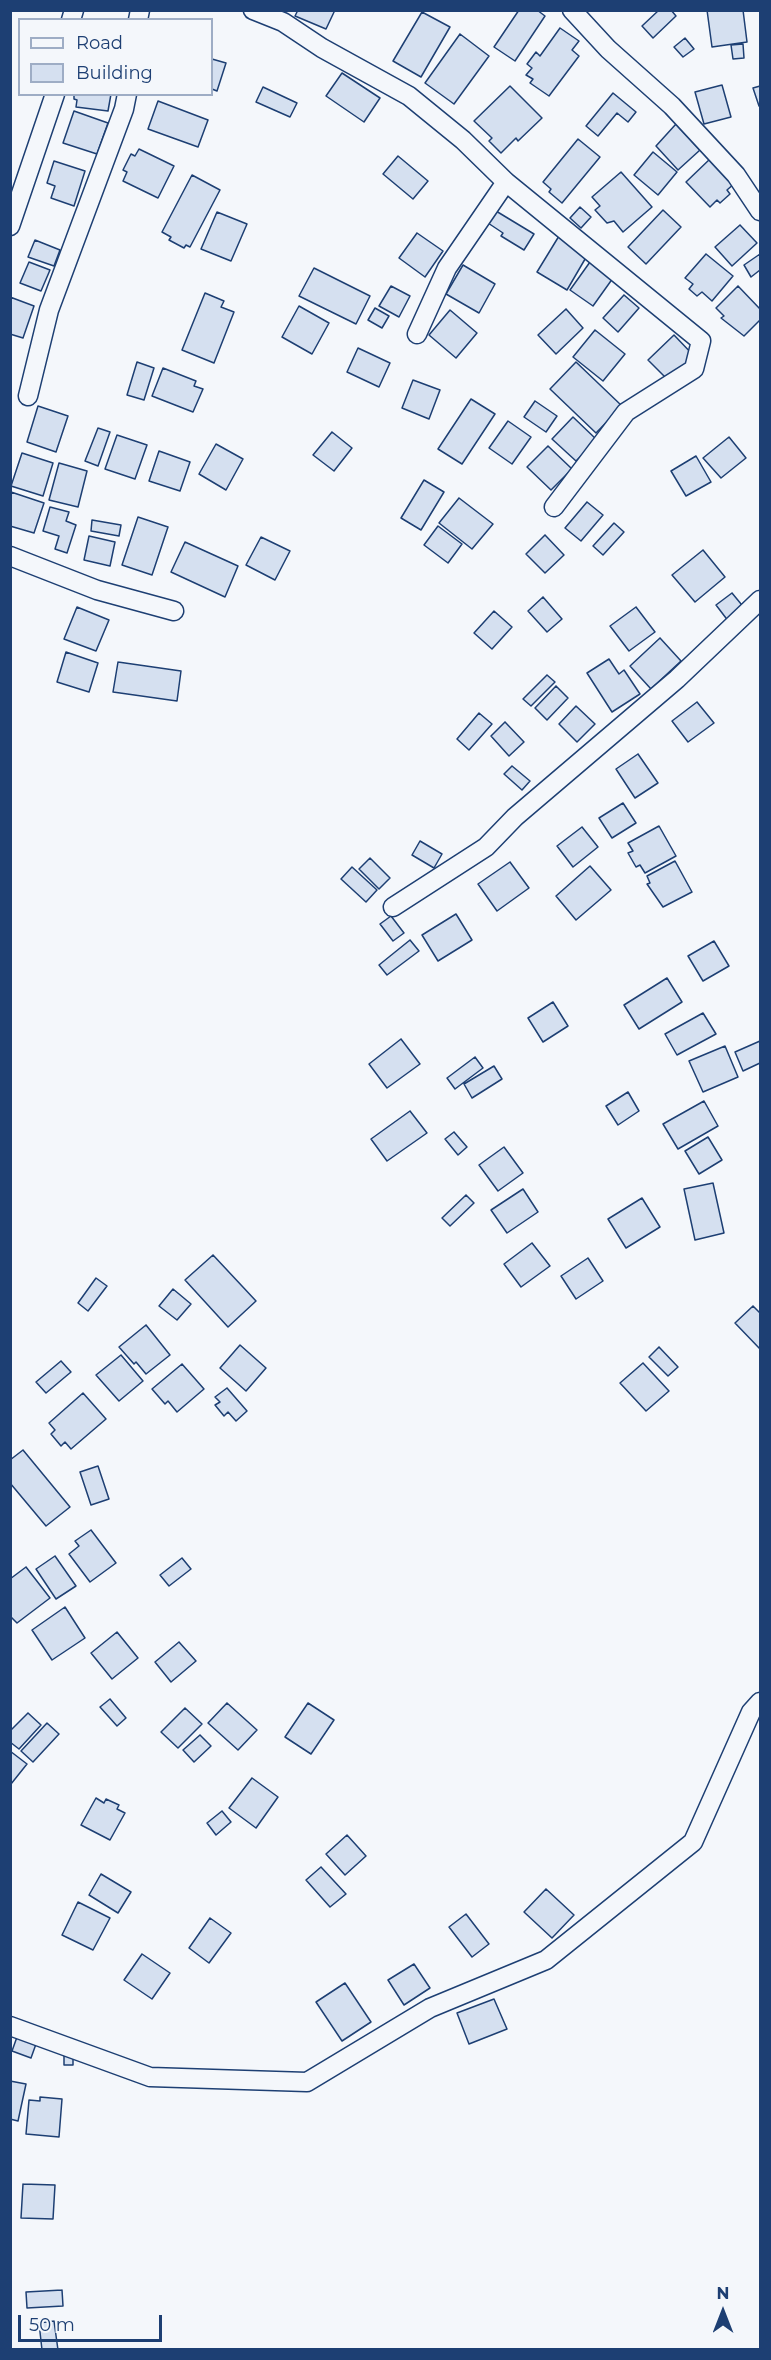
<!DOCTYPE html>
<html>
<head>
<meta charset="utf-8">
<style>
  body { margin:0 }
  #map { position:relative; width:771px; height:2360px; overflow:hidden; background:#f4f7fb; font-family:Montserrat,sans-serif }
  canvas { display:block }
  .frame { position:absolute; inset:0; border:12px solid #1d3f73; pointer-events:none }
  .legend { position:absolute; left:18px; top:18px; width:195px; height:78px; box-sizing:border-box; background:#f4f7fb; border:2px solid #9eadc5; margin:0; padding:8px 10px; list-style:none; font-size:18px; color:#1d3f73 }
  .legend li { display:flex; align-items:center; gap:12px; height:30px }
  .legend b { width:30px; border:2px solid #9eadc5 }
  .north { position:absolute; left:693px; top:2282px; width:60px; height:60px; -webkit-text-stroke:4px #f4f7fb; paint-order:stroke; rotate:0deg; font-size:16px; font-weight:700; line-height:24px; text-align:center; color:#1d3f73 }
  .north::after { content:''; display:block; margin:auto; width:21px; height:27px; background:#1d3f73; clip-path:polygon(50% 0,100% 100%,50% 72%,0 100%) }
  .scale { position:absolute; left:18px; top:2315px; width:144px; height:27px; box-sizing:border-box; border:3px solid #1d3f73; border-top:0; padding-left:8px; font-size:18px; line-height:21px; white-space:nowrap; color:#1d3f73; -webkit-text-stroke:4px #f4f7fb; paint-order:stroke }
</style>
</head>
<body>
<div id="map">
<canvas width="771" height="2360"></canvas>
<div class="frame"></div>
<ul class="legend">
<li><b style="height:8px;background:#f4f7fb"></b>Road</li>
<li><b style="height:16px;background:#d5e0f0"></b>Building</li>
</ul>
<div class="north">N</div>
<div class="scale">50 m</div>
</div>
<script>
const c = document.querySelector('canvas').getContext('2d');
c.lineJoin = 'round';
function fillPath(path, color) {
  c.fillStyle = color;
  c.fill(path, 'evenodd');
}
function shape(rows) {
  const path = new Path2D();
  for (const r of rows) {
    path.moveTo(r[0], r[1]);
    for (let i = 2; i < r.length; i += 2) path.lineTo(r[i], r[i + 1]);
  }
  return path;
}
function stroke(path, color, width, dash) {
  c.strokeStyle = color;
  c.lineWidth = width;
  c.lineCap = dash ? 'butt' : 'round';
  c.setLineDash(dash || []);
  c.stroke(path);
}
const building = shape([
  [298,10,335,10,326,29,295,16,298,10],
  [519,10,537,10,545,16,515,61,494,47,519,10],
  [659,10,671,10,676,16,653,38,642,26,659,10],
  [707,10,743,10,747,42,712,47,707,10],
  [422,12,450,27,421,77,393,61,422,12],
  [560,28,579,41,572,50,579,56,549,96,530,83,533,79,526,75,532,68,527,64,536,52,540,56,560,28],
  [460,34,489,56,454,104,425,83,460,34],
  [685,38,694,49,683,57,674,47,685,38],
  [743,44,744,58,733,59,731,45,743,44],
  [212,59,226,63,217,91,212,89,212,59],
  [342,73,380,98,364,122,326,96,342,73],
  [722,85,731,117,704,124,695,92,722,85],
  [510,86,542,118,518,141,516,138,501,153,489,141,492,138,474,121,510,86],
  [760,86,760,106,759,106,753,88,760,86],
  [263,87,297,103,290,117,256,102,263,87],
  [613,93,636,112,628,122,617,113,598,136,586,126,613,93],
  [74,94,111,94,108,111,76,107,77,100,74,99,74,94],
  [158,101,208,120,198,147,148,129,158,101],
  [74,111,108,123,97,154,63,143,74,111],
  [676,124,700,150,678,170,656,146,676,124],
  [578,139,600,157,562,203,549,192,551,189,543,182,578,139],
  [139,149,174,166,158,198,123,181,127,172,123,170,131,154,135,156,139,149],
  [653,152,677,172,658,195,634,175,653,152],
  [398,156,428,181,413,199,383,174,398,156],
  [711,158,735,183,727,190,730,194,720,203,717,200,710,207,686,182,711,158],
  [54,161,85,171,74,206,51,198,55,186,47,183,54,161],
  [621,172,652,207,623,232,614,221,607,223,595,210,600,206,592,197,621,172],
  [192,175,220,190,190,247,186,245,184,248,169,240,171,237,162,232,192,175],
  [580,207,591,217,581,228,570,218,580,207],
  [663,210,681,227,646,264,628,247,663,210],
  [496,211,534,234,524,250,501,236,503,233,488,223,496,211],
  [217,212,247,224,231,261,201,249,217,212],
  [740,225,757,243,732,266,715,247,740,225],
  [417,233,443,251,425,277,399,258,417,233],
  [559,236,588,254,567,290,537,272,559,236],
  [35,240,60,250,54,266,28,257,35,240],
  [706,254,733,276,712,301,702,292,697,296,689,289,693,284,685,278,706,254],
  [760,254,760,270,751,277,744,265,760,254],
  [29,262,50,270,41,291,20,283,29,262],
  [590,262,613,278,593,306,570,290,590,262],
  [463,265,495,284,479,313,446,294,463,265],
  [314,268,370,296,356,324,299,296,314,268],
  [391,286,410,296,399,317,379,306,391,286],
  [738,286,760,309,760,320,744,336,721,318,724,316,716,308,738,286],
  [205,293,224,301,221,307,234,312,214,363,182,350,205,293],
  [624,295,639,308,618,332,603,318,624,295],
  [10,297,34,306,23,338,10,334,10,297],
  [299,306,329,323,312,354,282,337,299,306],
  [375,308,389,316,382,328,368,320,375,308],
  [566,309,583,328,556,354,538,335,566,309],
  [450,310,477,333,456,358,429,335,450,310],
  [595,330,625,354,603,381,573,357,595,330],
  [674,335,696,358,671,383,648,360,674,335],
  [358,348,390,363,379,387,347,372,358,348],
  [137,362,154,368,144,400,127,395,137,362],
  [576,362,622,406,596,433,550,389,576,362],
  [163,368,196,381,194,386,203,389,193,412,152,396,163,368],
  [413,380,440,390,429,419,402,408,413,380],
  [471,399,495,414,462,464,438,449,471,399],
  [535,401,557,416,546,432,524,417,535,401],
  [38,406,68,416,56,452,27,442,38,406],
  [573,417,597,440,576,461,552,439,573,417],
  [508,421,531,437,512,464,489,448,508,421],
  [98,428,110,432,98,466,85,461,98,428],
  [332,432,352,448,334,471,313,455,332,432],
  [117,435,147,445,135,479,105,469,117,435],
  [729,437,746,458,721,478,703,458,729,437],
  [216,444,243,459,226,490,199,474,216,444],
  [548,446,572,469,551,490,527,467,548,446],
  [159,451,190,462,180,491,149,481,159,451],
  [22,453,53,463,43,496,11,486,22,453],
  [696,456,711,482,686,496,671,471,696,456],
  [59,463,87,471,78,507,49,500,59,463],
  [424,480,444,492,421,530,401,518,424,480],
  [11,492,44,503,34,533,10,526,11,492],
  [459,498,493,524,472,549,439,523,459,498],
  [587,502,603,515,581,541,565,528,587,502],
  [50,507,69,512,66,521,76,525,67,553,55,549,59,536,43,531,50,507],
  [138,517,168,527,152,575,122,565,138,517],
  [92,520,121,525,119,536,91,531,92,520],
  [614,523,624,532,603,555,593,546,614,523],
  [438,526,462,544,448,563,424,545,438,526],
  [545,535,564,555,545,573,526,554,545,535],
  [89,536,115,542,110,566,84,560,89,536],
  [261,537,290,551,275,580,246,565,261,537],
  [185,542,238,566,225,597,171,572,185,542],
  [703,550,725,577,695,602,672,575,703,550],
  [732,593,746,610,729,622,716,605,732,593],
  [543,597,562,619,547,632,528,611,543,597],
  [77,607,109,620,96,651,64,639,77,607],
  [636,607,655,632,629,651,610,626,636,607],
  [494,611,512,627,492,649,474,633,494,611],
  [660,638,681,661,651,689,630,666,660,638],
  [66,652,98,663,89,692,57,682,66,652],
  [609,659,619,674,624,670,640,694,612,712,587,673,609,659],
  [118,662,181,671,177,701,113,692,118,662],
  [547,675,555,682,531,706,523,699,547,675],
  [556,686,568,698,547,720,535,708,556,686],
  [697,702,714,723,688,742,672,721,697,702],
  [576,706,595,724,577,742,559,724,576,706],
  [479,713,492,724,469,750,457,739,479,713],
  [505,722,524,742,509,756,491,736,505,722],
  [638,754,658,783,635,798,616,769,638,754],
  [512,766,530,781,522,790,504,774,512,766],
  [623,803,636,823,612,838,599,818,623,803],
  [659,826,676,856,645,873,640,865,636,867,628,853,633,851,628,843,659,826],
  [582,827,598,847,573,867,557,846,582,827],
  [420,841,442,854,434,868,412,855,420,841],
  [370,858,390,878,379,889,359,869,370,858],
  [675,861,692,892,663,907,647,884,650,883,647,876,675,861],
  [510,862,529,888,497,911,478,884,510,862],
  [590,866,611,890,576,920,556,896,590,866],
  [352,867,377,890,366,902,341,879,352,867],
  [456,914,472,940,438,961,422,935,456,914],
  [391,916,404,933,393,941,380,924,391,916],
  [410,940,419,951,387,975,379,965,410,940],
  [714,941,729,966,703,981,688,956,714,941],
  [667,978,682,1002,639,1029,624,1005,667,978],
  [553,1002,568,1026,543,1042,528,1018,553,1002],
  [703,1013,716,1034,677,1055,665,1034,703,1013],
  [401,1039,420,1064,387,1088,369,1064,401,1039],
  [760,1041,760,1063,743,1071,735,1052,760,1041],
  [725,1046,738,1077,703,1092,689,1061,725,1046],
  [475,1057,483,1068,455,1089,447,1078,475,1057],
  [494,1066,502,1079,472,1098,464,1084,494,1066],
  [628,1092,639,1111,618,1125,606,1106,628,1092],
  [704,1101,718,1126,678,1149,663,1124,704,1101],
  [410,1111,427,1133,387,1161,371,1139,410,1111],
  [454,1132,467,1147,458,1155,445,1139,454,1132],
  [708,1137,722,1160,699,1174,685,1151,708,1137],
  [504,1147,523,1173,498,1191,479,1165,504,1147],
  [713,1183,724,1233,695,1240,684,1189,713,1183],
  [523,1189,538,1212,507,1233,491,1210,523,1189],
  [466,1195,474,1203,450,1226,442,1218,466,1195],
  [642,1198,660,1227,626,1248,608,1219,642,1198],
  [532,1243,550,1266,521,1287,504,1264,532,1243],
  [213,1255,256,1301,228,1327,185,1280,213,1255],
  [588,1258,603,1281,576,1299,561,1276,588,1258],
  [96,1278,107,1286,88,1311,78,1303,96,1278],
  [173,1289,191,1304,177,1320,159,1306,173,1289],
  [753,1306,760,1313,760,1349,735,1323,753,1306],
  [146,1325,170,1355,146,1374,136,1362,134,1364,119,1347,146,1325],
  [240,1345,266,1368,246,1391,220,1368,240,1345],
  [659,1347,678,1367,668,1376,649,1357,659,1347],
  [121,1355,143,1381,119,1401,96,1375,121,1355],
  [61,1361,71,1372,46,1393,36,1382,61,1361],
  [643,1363,669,1391,646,1411,620,1383,643,1363],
  [182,1364,204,1389,177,1412,168,1401,165,1404,152,1389,182,1364],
  [227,1388,247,1411,236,1421,228,1412,224,1416,215,1405,220,1402,215,1397,227,1388],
  [83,1393,106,1419,71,1449,65,1442,61,1446,51,1434,55,1430,49,1423,83,1393],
  [23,1450,70,1507,46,1526,10,1483,10,1460,23,1450],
  [98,1466,109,1499,91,1505,80,1472,98,1466],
  [91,1530,116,1563,90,1582,69,1554,79,1546,75,1541,91,1530],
  [55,1556,76,1586,56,1599,36,1569,55,1556],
  [182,1558,191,1569,169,1586,160,1575,182,1558],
  [26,1567,50,1598,17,1623,10,1616,10,1579,26,1567],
  [65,1607,85,1638,52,1660,32,1630,65,1607],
  [117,1632,138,1658,112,1679,91,1653,117,1632],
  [179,1642,196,1661,171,1682,155,1662,179,1642],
  [110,1699,126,1718,117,1726,100,1707,110,1699],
  [227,1703,257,1730,238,1750,208,1723,227,1703],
  [308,1703,334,1720,311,1754,285,1737,308,1703],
  [185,1708,202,1724,178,1748,161,1732,185,1708],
  [28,1713,41,1725,19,1749,10,1742,10,1731,28,1713],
  [47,1723,59,1734,33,1762,21,1751,47,1723],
  [200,1735,211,1746,194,1762,183,1750,200,1735],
  [10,1751,27,1764,11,1784,10,1784,10,1751],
  [252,1778,278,1797,256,1828,229,1808,252,1778],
  [96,1798,104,1803,106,1799,119,1805,117,1809,125,1813,110,1840,81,1825,96,1798],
  [222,1811,231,1822,216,1835,207,1823,222,1811],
  [347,1835,366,1856,345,1875,326,1854,347,1835],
  [321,1867,346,1894,330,1907,306,1880,321,1867],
  [101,1874,131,1892,118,1913,89,1895,101,1874],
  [546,1889,574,1915,552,1938,524,1912,546,1889],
  [78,1902,110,1918,93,1950,62,1935,78,1902],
  [466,1914,489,1944,472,1957,449,1927,466,1914],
  [210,1918,231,1933,209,1963,189,1948,210,1918],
  [142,1954,170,1973,152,1999,124,1980,142,1954],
  [414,1964,430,1988,404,2005,388,1980,414,1964],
  [345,1983,371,2022,342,2041,316,2002,345,1983],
  [494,1999,507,2029,469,2044,457,2013,494,1999],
  [17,2037,36,2044,31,2058,12,2051,17,2037],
  [64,2056,73,2057,73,2065,64,2065,64,2056],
  [10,2081,26,2084,18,2121,10,2119,10,2081],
  [40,2097,62,2099,59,2137,26,2134,29,2100,40,2101,40,2097],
  [23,2184,55,2185,53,2219,21,2218,23,2184],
  [62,2290,63,2306,27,2308,26,2292,62,2290],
  [54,2321,58,2350,42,2350,39,2323,54,2321]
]);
fillPath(building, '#d5e0f0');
stroke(building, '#1d3f73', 1.5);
const street = shape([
  [253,10,283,22,322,48,409,96,463,140,506,182,701,341,694,369,626,412,554,507],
  [572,10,608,49,672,106,736,175,760,211],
  [71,20,74,10],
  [138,20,140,10],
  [10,226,55,94],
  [417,334,447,268,506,182],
  [28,396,49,310,124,109,127,94],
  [10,556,97,590,174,611],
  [393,907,486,847,515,817,677,679,760,600],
  [10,2026,150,2077,307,2082,430,2008,546,1960,693,1842,751,1712,760,1702]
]);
stroke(street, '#1d3f73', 21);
stroke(street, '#f4f7fb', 18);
</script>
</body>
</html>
